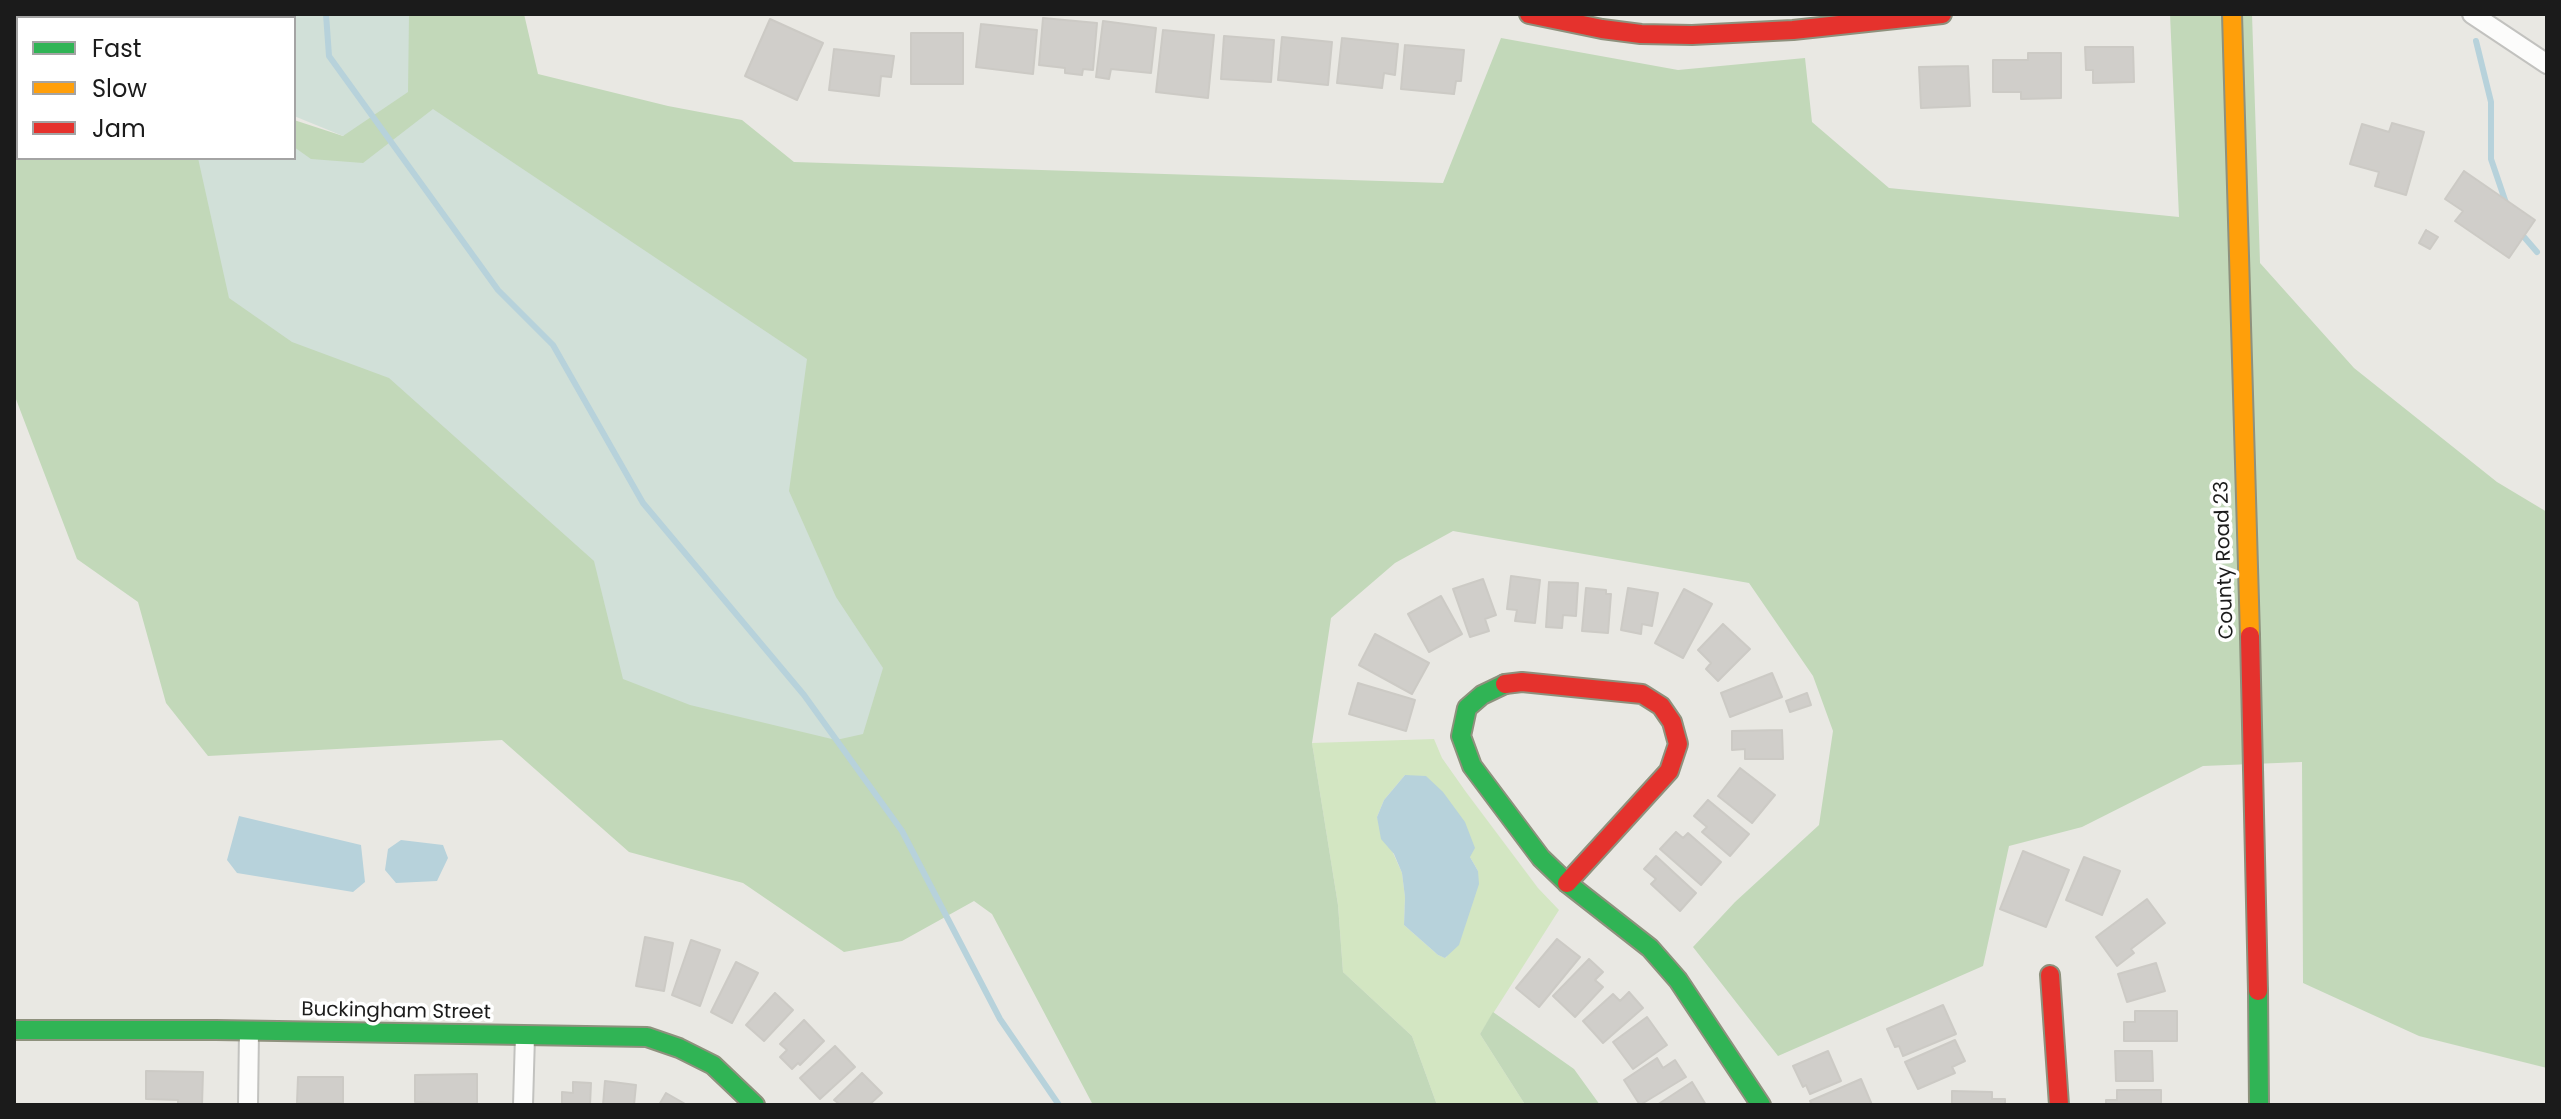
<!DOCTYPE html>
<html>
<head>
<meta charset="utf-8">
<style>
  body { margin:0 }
  #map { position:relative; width:2561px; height:1119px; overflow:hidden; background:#e9e8e3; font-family:Poppins,sans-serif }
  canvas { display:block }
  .frame { position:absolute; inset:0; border:16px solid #1b1b1b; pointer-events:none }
  .legend { position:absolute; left:16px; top:16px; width:280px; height:144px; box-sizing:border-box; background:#fff; border:2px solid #a4a4a4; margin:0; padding:10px 14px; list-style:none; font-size:24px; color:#1b1b1b }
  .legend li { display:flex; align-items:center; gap:16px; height:40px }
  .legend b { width:40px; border:2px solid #a4a4a4 }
</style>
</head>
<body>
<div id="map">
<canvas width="2561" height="1119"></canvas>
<div class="frame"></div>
<ul class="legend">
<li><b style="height:10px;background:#30b455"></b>Fast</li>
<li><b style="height:10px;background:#ff9f0a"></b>Slow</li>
<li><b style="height:10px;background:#e5322d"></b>Jam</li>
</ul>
</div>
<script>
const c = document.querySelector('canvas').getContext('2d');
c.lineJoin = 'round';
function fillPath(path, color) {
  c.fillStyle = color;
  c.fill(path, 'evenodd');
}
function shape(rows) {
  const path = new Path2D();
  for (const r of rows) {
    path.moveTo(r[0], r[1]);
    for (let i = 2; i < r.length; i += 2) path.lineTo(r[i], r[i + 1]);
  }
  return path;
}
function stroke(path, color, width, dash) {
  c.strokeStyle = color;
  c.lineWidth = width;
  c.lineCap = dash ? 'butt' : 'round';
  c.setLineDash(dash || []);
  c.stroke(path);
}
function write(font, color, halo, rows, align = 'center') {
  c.font = font + ' Poppins,sans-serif';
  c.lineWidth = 7;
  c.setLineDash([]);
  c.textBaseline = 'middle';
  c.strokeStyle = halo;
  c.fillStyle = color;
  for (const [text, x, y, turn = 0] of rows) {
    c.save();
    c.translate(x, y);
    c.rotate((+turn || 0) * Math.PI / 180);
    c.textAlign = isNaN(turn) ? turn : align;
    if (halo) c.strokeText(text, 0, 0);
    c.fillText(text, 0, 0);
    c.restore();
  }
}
fillPath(shape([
  [1434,739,1442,758,1466,792,1538,888,1559,910,1480,1034,1524,1103,1523,1105,1437,1105,1412,1036,1343,972,1338,905,1312,743],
  [1405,775,1470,857,1478,871,1446,958,1438,955,1404,925,1405,897,1402,873,1377,817,1384,800]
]), '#d3e6c2');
fillPath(shape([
  [14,14,199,14,200,18,18,18,18,158,294,158,294,120,343,136,405,14,524,14,538,74,668,106,742,120,794,162,1443,183,1501,38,1678,70,1805,58,1812,122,1889,188,2179,217,2170,14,2252,14,2260,263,2354,368,2497,482,2547,512,2547,1068,2419,1036,2303,983,2302,762,2203,766,2082,827,2009,846,1983,966,1778,1056,1693,947,1735,902,1819,825,1833,731,1813,676,1749,583,1453,531,1395,563,1331,618,1312,743,1338,905,1343,972,1412,1036,1437,1105,1093,1105,992,914,974,901,902,941,844,952,743,883,629,852,502,740,208,756,166,703,138,602,77,559,14,394],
  [1493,1012,1574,1069,1600,1105,1523,1105,1524,1103,1480,1034]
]), '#c2d8b9');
fillPath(shape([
  [199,14,409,14,408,92,343,136,294,116,294,18,200,18],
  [433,109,807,359,789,491,836,597,883,668,863,734,836,740,690,705,623,679,594,561,389,378,292,342,229,298,198,158,294,158,294,147,311,159,363,163]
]), '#d1e0d8');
fillPath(shape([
  [1405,775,1426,776,1443,792,1465,822,1475,848,1470,857,1478,871,1479,884,1459,945,1445,958,1438,955,1404,925,1405,897,1402,873,1394,854,1381,839,1377,817,1384,800],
  [239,816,361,845,365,882,353,892,237,873,227,860],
  [401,840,443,845,448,858,437,881,396,883,385,870,388,849]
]), '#b7d2db');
stroke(shape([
  [326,14,329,56,498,290,553,345,643,503,804,695,902,831,1000,1019,1059,1105],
  [2476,41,2491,102,2491,159,2507,206],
  [2518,230,2537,252]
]), '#b7d2db', 6);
const building = shape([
  [1043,18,1097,23,1093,70,1083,69,1082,75,1065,73,1065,68,1039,65,1043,18],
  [770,19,823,43,797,100,745,76,770,19],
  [1103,21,1156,28,1151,73,1111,69,1109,79,1096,77,1103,21],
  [981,24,1037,30,1033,74,976,67,981,24],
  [1163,30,1214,35,1208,98,1156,92,1163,30],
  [911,33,963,33,963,84,911,84,911,33],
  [1224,36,1274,40,1271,82,1221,79,1224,36],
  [1282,37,1332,42,1328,85,1278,80,1282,37],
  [1342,38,1398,44,1395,75,1384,73,1382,88,1337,83,1342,38],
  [1405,45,1464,50,1461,81,1456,81,1454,94,1401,89,1405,45],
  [2085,47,2133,47,2134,82,2093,83,2093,70,2086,70,2085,47],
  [834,49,894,56,891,77,881,76,879,96,829,90,834,49],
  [2028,53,2061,53,2061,98,2021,99,2021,92,1993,92,1993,60,2028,60,2028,53],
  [1968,66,1970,106,1921,108,1919,67,1968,66],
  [2392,123,2424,132,2406,195,2375,186,2379,172,2350,164,2362,124,2389,132,2392,123],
  [2464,171,2535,220,2509,258,2455,221,2463,211,2445,199,2464,171],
  [2426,230,2438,237,2430,249,2419,243,2426,230],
  [1511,576,1540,580,1535,623,1515,621,1517,610,1507,609,1511,576],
  [1483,579,1496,615,1485,619,1489,631,1470,637,1453,589,1483,579],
  [1549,582,1578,583,1576,616,1563,615,1562,628,1546,627,1549,582],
  [1586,588,1606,590,1606,594,1611,594,1608,633,1582,631,1586,588],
  [1628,588,1658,593,1652,626,1642,624,1641,634,1621,630,1628,588],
  [1684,589,1712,604,1683,658,1655,643,1684,589],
  [1441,596,1462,634,1429,652,1408,614,1441,596],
  [1723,624,1750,649,1718,681,1706,669,1711,663,1698,650,1723,624],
  [1375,634,1429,663,1412,694,1359,665,1375,634],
  [1772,673,1782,697,1730,717,1721,693,1772,673],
  [1358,683,1415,700,1406,731,1349,714,1358,683],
  [1807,693,1811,705,1790,712,1786,701,1807,693],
  [1782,730,1783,759,1745,759,1745,749,1732,750,1732,731,1782,730],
  [1740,768,1775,795,1752,823,1718,796,1740,768],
  [1708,800,1749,834,1730,856,1702,832,1707,827,1694,816,1708,800],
  [1676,832,1683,838,1688,833,1721,862,1701,885,1660,849,1676,832],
  [2023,851,2069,870,2046,927,2000,909,2023,851],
  [1656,856,1696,893,1680,911,1651,884,1656,879,1644,869,1656,856],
  [2084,857,2120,871,2102,915,2066,900,2084,857],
  [2147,899,2165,923,2131,949,2134,953,2117,966,2096,937,2147,899],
  [645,937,673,943,664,991,636,986,645,937],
  [1557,939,1580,957,1539,1007,1516,988,1557,939],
  [691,940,720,950,700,1006,672,995,691,940],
  [1589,959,1603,972,1595,980,1603,987,1575,1017,1553,996,1589,959],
  [736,962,758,973,732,1023,711,1012,736,962],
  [2156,963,2165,991,2127,1002,2118,974,2156,963],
  [1629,992,1643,1008,1603,1043,1583,1021,1613,994,1620,1001,1629,992],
  [775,993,793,1010,764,1041,746,1025,775,993],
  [1943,1005,1956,1034,1903,1056,1899,1046,1895,1047,1887,1029,1943,1005],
  [2135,1011,2177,1011,2177,1041,2124,1041,2124,1022,2135,1022,2135,1011],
  [1647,1017,1667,1045,1633,1069,1613,1042,1647,1017],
  [804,1020,824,1041,800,1065,798,1063,792,1069,780,1057,787,1050,780,1044,804,1020],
  [1955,1040,1965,1061,1952,1067,1955,1073,1918,1089,1905,1062,1955,1040],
  [835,1046,855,1067,820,1099,800,1078,835,1046],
  [1828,1051,1841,1081,1810,1094,1806,1085,1803,1087,1793,1066,1828,1051],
  [2115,1051,2152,1051,2153,1081,2116,1081,2115,1051],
  [1657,1058,1663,1068,1675,1060,1686,1077,1640,1105,1624,1080,1657,1058],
  [146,1071,203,1072,202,1105,178,1104,178,1100,146,1099,146,1071],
  [862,1073,882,1093,869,1105,836,1105,838,1103,834,1100,862,1073],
  [477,1074,477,1105,415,1102,415,1075,477,1074],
  [298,1077,343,1077,343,1103,297,1103,298,1077],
  [1861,1079,1872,1105,1812,1105,1810,1101,1861,1079],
  [605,1081,636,1085,634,1105,603,1105,605,1081],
  [573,1082,591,1083,590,1105,562,1105,562,1092,573,1093,573,1082],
  [1692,1082,1706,1105,1657,1105,1692,1082],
  [2117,1090,2161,1090,2161,1105,2106,1105,2106,1100,2117,1100,2117,1090],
  [1952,1091,1992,1092,1992,1099,2005,1099,2005,1105,1952,1105,1952,1091],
  [666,1093,687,1105,659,1105,666,1093]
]);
fillPath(building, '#d0ceca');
stroke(building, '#cccac5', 2);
const street = shape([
  [2472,14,2547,64],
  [248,1105,249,1031],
  [523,1105,525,1036]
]);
const fast = shape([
  [1505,684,1482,695,1467,708,1461,736,1472,766,1541,858,1567,883,1650,948,1678,980,1761,1105],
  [2258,991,2259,1105],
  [14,1030,216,1030,647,1037,679,1048,713,1065,755,1105]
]);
const slow = shape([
  [2232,14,2250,636]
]);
const jam = shape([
  [1529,14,1602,29,1641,34,1692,35,1793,30,1942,14],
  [2250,636,2258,991],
  [1505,684,1522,682,1642,694,1661,706,1672,722,1678,744,1669,771,1567,883],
  [2050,975,2059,1105]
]);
stroke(street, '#c2c2bf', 22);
stroke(fast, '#8e917d', 22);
stroke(slow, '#8e917d', 22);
stroke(jam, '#8e917d', 22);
stroke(street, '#fcfcfb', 18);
stroke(fast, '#30b455', 18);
stroke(slow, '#ff9f0a', 18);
stroke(jam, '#e5322d', 18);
write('20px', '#1b1b1b', '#fff', [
  ["County Road 23",2225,560,-92],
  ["Buckingham Street",396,1012,1]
]);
</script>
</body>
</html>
